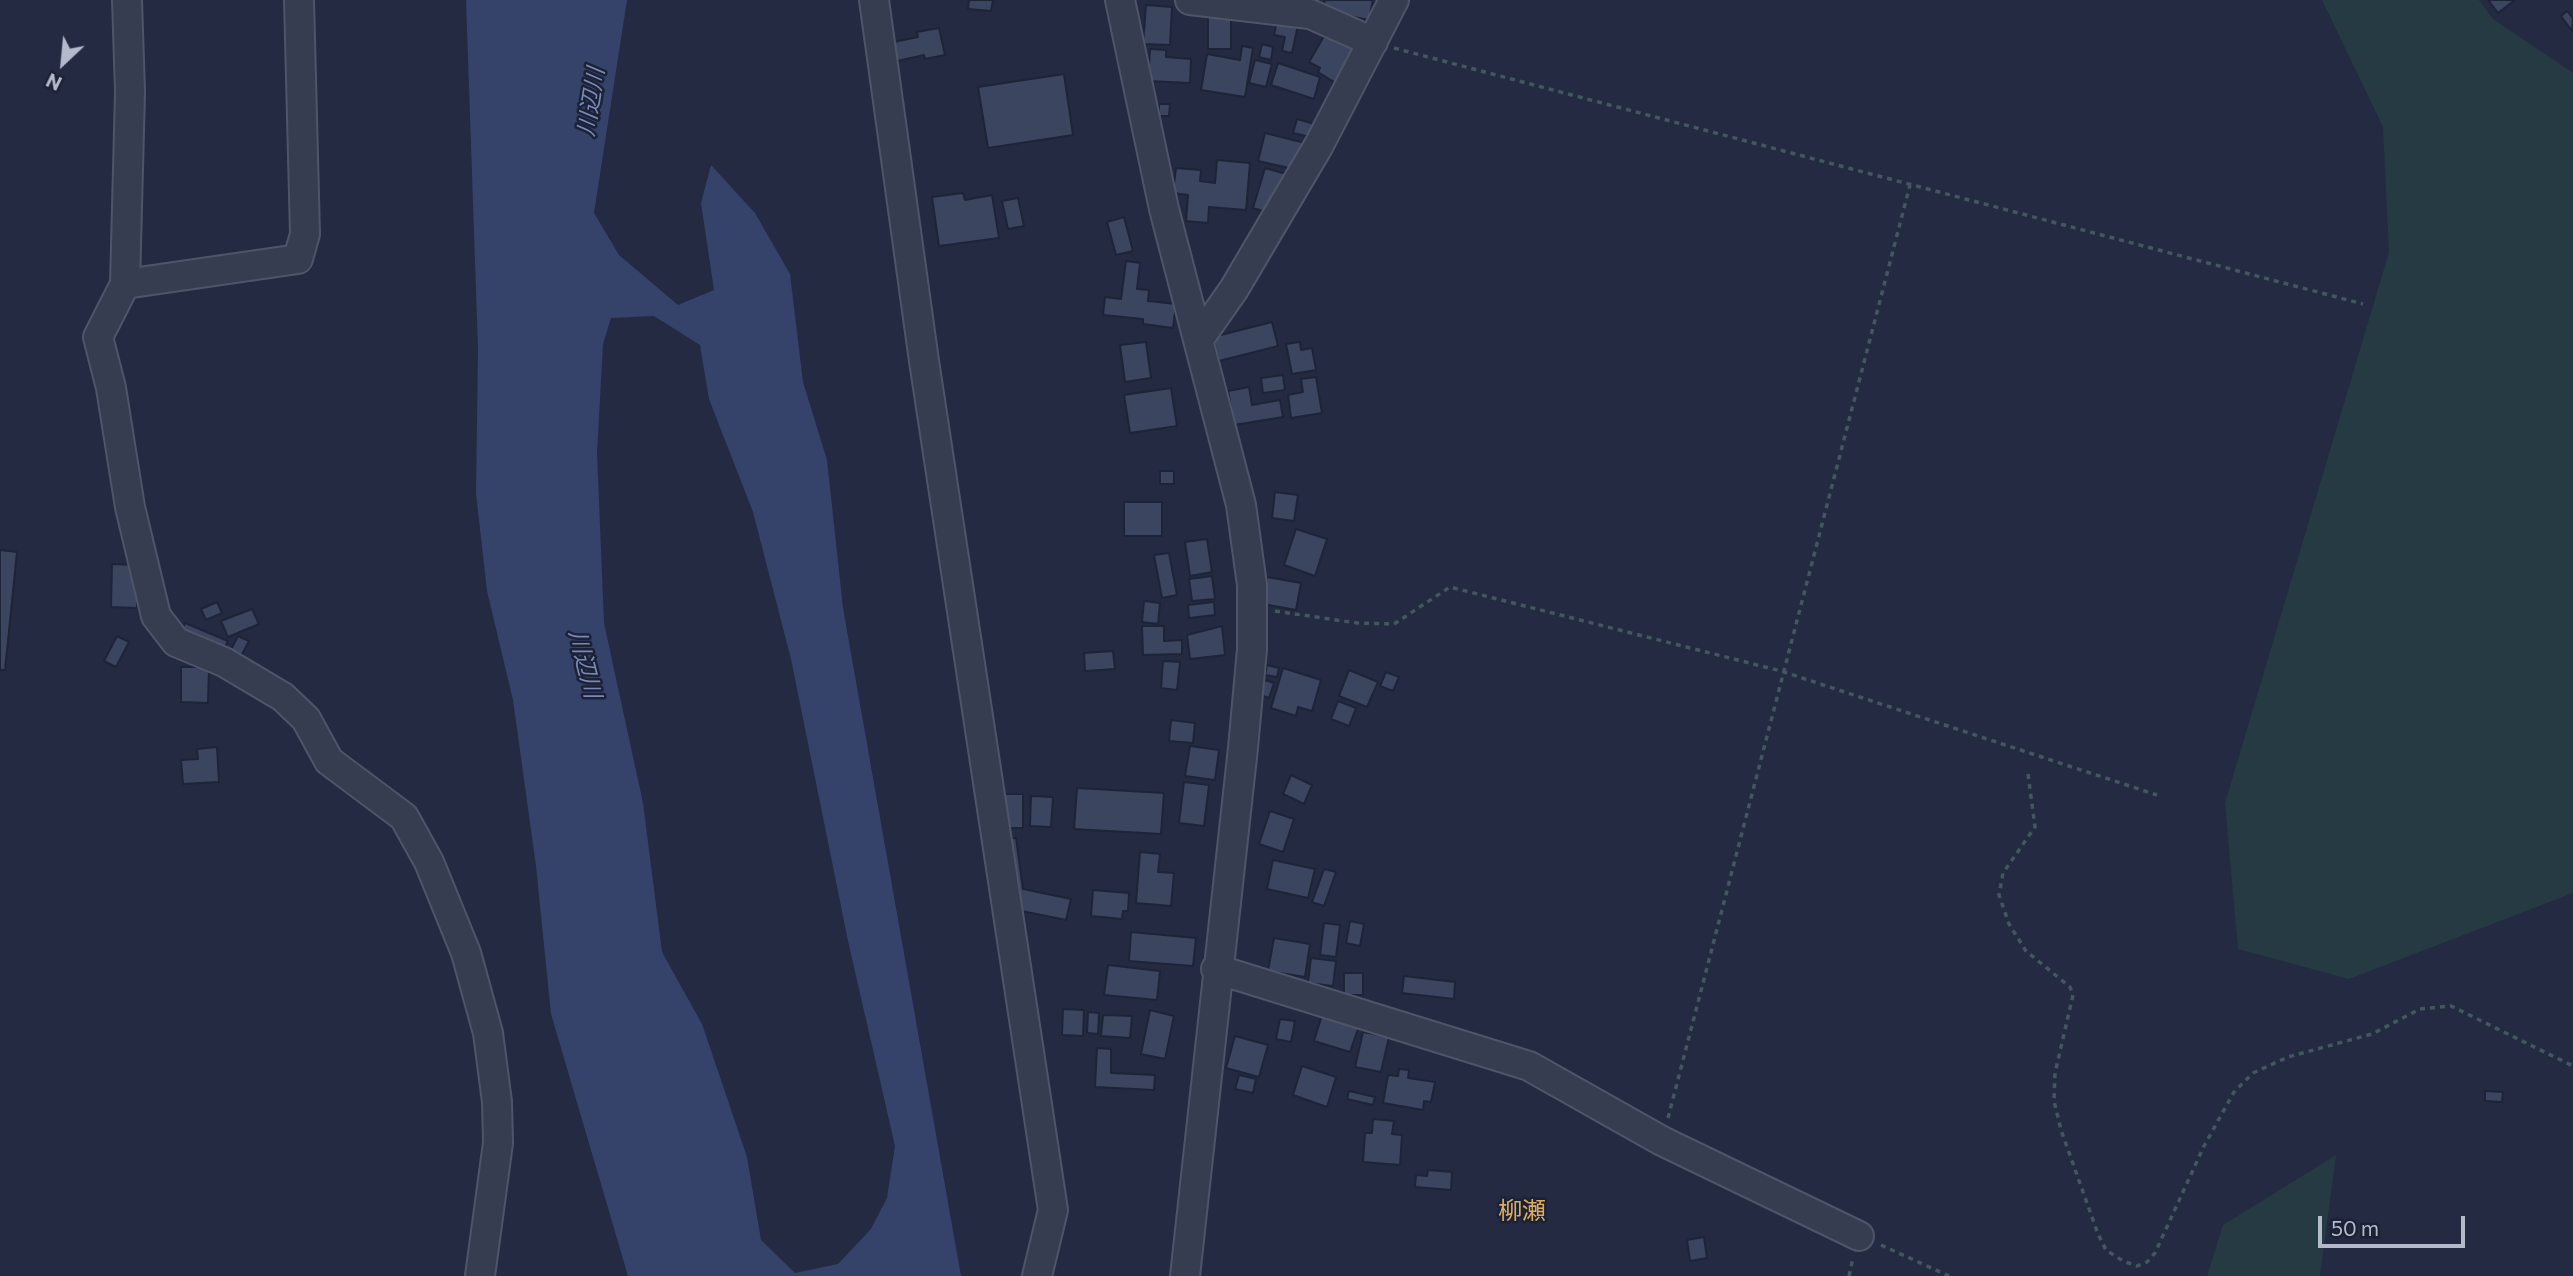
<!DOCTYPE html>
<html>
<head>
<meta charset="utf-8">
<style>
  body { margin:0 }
  #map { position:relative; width:2573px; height:1276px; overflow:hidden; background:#232a42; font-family:Commissioner,sans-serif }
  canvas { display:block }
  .north { position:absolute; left:28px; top:28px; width:70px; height:70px; -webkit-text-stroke:5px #1c2236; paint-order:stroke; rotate:206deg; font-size:19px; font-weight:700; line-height:28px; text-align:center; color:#b4b9cc }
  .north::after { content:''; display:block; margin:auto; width:24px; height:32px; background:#b4b9cc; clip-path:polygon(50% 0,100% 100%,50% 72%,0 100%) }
  .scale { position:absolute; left:2318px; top:1216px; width:147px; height:32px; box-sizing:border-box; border:4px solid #b4b9cc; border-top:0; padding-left:9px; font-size:21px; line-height:24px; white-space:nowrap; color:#b4b9cc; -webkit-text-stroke:5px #1c2236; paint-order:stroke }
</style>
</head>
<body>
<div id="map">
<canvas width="2573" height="1276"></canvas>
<div class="north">N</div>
<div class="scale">50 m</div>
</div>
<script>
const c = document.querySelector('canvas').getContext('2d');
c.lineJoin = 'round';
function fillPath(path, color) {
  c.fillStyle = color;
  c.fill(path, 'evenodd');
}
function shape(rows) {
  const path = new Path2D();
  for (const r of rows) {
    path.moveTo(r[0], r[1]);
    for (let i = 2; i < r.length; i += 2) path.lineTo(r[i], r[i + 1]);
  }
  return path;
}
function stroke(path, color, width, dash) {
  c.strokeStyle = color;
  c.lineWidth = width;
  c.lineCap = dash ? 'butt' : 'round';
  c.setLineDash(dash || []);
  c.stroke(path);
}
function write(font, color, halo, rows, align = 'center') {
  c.font = font + ' Commissioner,"Noto Sans JP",sans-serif';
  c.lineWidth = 5;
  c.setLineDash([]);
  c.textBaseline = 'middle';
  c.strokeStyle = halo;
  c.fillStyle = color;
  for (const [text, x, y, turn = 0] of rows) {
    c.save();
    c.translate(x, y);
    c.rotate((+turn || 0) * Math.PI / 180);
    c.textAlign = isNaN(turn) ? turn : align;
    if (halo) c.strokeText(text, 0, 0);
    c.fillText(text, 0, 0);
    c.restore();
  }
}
fillPath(shape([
  [2322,0,2479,0,2493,19,2573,73,2573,893,2349,979,2238,949,2225,803,2389,252,2383,127],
  [2336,1155,2320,1276,2207,1276,2223,1225]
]), '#253a43');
fillPath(shape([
  [466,0,627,0,594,213,619,255,678,305,714,290,701,203,711,165,755,213,790,274,803,382,827,460,843,608,961,1276,628,1276,551,1014,536,866,513,700,487,591,476,493,478,349],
  [654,316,700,345,709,399,753,512,791,659,848,941,895,1146,887,1198,871,1229,838,1264,795,1273,761,1240,747,1157,702,1024,662,952,643,803,604,623,597,453,603,344,611,318]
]), '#35426a');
const building = shape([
  [969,0,993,0,991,11,968,9,969,0],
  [1325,0,1373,0,1369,20,1322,11,1325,0],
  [2488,0,2515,0,2498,13,2488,0],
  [1146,5,1172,7,1170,45,1143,44,1146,5],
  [2567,11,2573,18,2572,31,2561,16,2567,11],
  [1208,17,1231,17,1231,49,1208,49,1208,17],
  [1277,21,1298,25,1292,53,1282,51,1285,37,1274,35,1277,21],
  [939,28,945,55,925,59,924,55,893,62,889,43,918,37,917,32,939,28],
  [1327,31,1359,49,1339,85,1318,72,1320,68,1309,62,1327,31],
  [1262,44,1273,47,1271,60,1259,57,1262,44],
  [1242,46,1253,48,1245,97,1201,90,1207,54,1240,60,1242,46],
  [1150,49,1166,50,1166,57,1191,59,1190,83,1148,81,1150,49],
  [1255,60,1272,64,1266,87,1249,83,1255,60],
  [1278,63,1320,77,1314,99,1271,85,1278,63],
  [1064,74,1073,135,988,148,978,87,1064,74],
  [1159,104,1170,104,1169,116,1159,116,1159,104],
  [1297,119,1318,125,1314,138,1293,133,1297,119],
  [1265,133,1305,143,1298,170,1258,161,1265,133],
  [1217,160,1250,163,1246,210,1209,207,1208,223,1186,221,1188,195,1173,193,1176,168,1201,170,1200,181,1215,183,1217,160],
  [1265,168,1290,175,1285,194,1275,191,1269,213,1253,208,1265,168],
  [963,193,965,200,992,195,999,238,939,246,932,197,963,193],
  [1018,198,1024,226,1008,229,1002,201,1018,198],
  [1124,217,1133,251,1116,255,1107,222,1124,217],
  [1126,261,1140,263,1137,289,1149,290,1148,301,1176,304,1173,328,1143,324,1143,319,1103,315,1105,297,1121,299,1126,261],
  [1272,322,1278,346,1219,361,1213,337,1272,322],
  [1146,342,1151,378,1125,382,1120,345,1146,342],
  [1300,342,1301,350,1312,348,1316,370,1292,374,1286,344,1300,342],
  [1283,375,1285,390,1263,393,1261,378,1283,375],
  [1316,377,1322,413,1291,418,1288,395,1303,392,1301,379,1316,377],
  [1249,387,1252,405,1280,400,1283,417,1234,425,1228,391,1249,387],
  [1171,388,1177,426,1130,433,1124,395,1171,388],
  [1160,471,1174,471,1174,484,1160,484,1160,471],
  [1275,492,1298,495,1294,521,1272,518,1275,492],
  [1124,502,1162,502,1162,536,1124,536,1124,502],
  [1296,529,1327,539,1315,576,1284,565,1296,529],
  [1207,539,1212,572,1190,576,1185,542,1207,539],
  [0,550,17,552,5,670,0,670,0,550],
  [1169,553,1177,595,1162,598,1154,555,1169,553],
  [112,564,138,565,137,608,111,607,112,564],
  [1212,576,1215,599,1192,601,1189,579,1212,576],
  [1267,577,1301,583,1296,610,1263,604,1267,577],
  [1144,601,1160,603,1158,624,1142,622,1144,601],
  [217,602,222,613,206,620,201,609,217,602],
  [1214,602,1215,615,1189,618,1188,605,1214,602],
  [252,609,259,624,228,637,221,621,252,609],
  [185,623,228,641,221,656,179,638,185,623],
  [1142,626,1164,626,1164,641,1182,640,1182,654,1143,655,1142,626],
  [1222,626,1225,655,1190,659,1187,635,1222,626],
  [117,636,129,642,116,667,104,661,117,636],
  [238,636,249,641,238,662,227,657,238,636],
  [1113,651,1115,669,1085,671,1084,653,1113,651],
  [1163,661,1180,662,1177,690,1161,688,1163,661],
  [1267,665,1279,668,1277,677,1265,675,1267,665],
  [181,667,209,667,208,703,181,702,181,667],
  [1283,668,1321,680,1312,711,1298,707,1296,716,1271,708,1283,668],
  [1349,670,1378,682,1367,707,1339,696,1349,670],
  [1386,672,1399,677,1393,691,1380,686,1386,672],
  [1265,680,1274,683,1269,698,1260,695,1265,680],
  [1338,701,1356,708,1349,726,1331,719,1338,701],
  [1171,720,1195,723,1193,743,1169,741,1171,720],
  [1190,746,1219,750,1215,780,1185,776,1190,746],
  [217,747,219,782,183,784,181,760,198,759,197,749,217,747],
  [1291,775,1312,785,1304,804,1283,794,1291,775],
  [1184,782,1209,785,1204,826,1179,823,1184,782],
  [1077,788,1164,793,1161,834,1074,829,1077,788],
  [1001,794,1023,794,1023,828,1000,828,1001,794],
  [1031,796,1053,797,1051,827,1030,826,1031,796],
  [1270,811,1294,819,1283,852,1259,844,1270,811],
  [1016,838,1023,889,1071,899,1066,920,1012,909,1002,840,1016,838],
  [1140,852,1160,854,1158,872,1174,873,1171,906,1136,903,1140,852],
  [1273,860,1315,869,1308,898,1267,889,1273,860],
  [1324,869,1336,872,1324,906,1312,902,1324,869],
  [1093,890,1129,893,1128,911,1123,911,1122,919,1091,916,1093,890],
  [1350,921,1364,924,1360,946,1346,943,1350,921],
  [1324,923,1340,925,1336,957,1320,955,1324,923],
  [1131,932,1196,938,1193,966,1129,961,1131,932],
  [1274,938,1310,944,1305,977,1268,971,1274,938],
  [1311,958,1336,961,1333,986,1308,983,1311,958],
  [1108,965,1160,971,1157,1000,1104,995,1108,965],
  [1344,973,1363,973,1363,995,1344,995,1344,973],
  [1404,976,1455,982,1454,999,1402,993,1404,976],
  [1063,1009,1084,1010,1083,1036,1062,1035,1063,1009],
  [1150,1010,1174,1016,1165,1059,1141,1054,1150,1010],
  [1088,1012,1099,1013,1098,1034,1087,1033,1088,1012],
  [1103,1015,1132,1016,1130,1038,1101,1036,1103,1015],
  [1322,1015,1359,1026,1350,1052,1314,1041,1322,1015],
  [1280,1019,1295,1021,1291,1042,1276,1039,1280,1019],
  [1363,1032,1389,1037,1381,1072,1355,1067,1363,1032],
  [1235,1036,1268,1045,1259,1077,1226,1068,1235,1036],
  [1097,1048,1111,1049,1111,1073,1155,1075,1154,1090,1095,1087,1097,1048],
  [1302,1066,1336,1077,1327,1107,1293,1095,1302,1066],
  [1399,1069,1409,1070,1408,1078,1435,1082,1431,1102,1424,1101,1423,1110,1383,1103,1388,1075,1398,1076,1399,1069],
  [1239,1075,1256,1079,1253,1093,1235,1089,1239,1075],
  [1349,1091,1375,1097,1373,1105,1347,1099,1349,1091],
  [2485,1091,2503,1092,2502,1102,2485,1101,2485,1091],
  [1373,1119,1394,1121,1392,1134,1402,1135,1400,1165,1363,1162,1365,1133,1372,1133,1373,1119],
  [1428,1170,1452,1172,1451,1190,1415,1187,1416,1175,1427,1176,1428,1170],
  [1704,1237,1707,1258,1690,1261,1687,1240,1704,1237]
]);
fillPath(building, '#3c4560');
stroke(building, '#1e2438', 2);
const minor = shape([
  [127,0,130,92,125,284,98,337,111,388,130,507,156,616,176,642,224,662,283,697,306,719,329,761,404,817,429,862,466,953,488,1033,497,1102,498,1143,480,1276],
  [874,0,924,361,1053,1210,1037,1276],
  [1120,0,1164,209,1241,505,1252,585,1252,649,1243,748,1185,1276],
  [1190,0,1310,14,1373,42],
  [125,284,298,259,305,234,299,0],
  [1199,339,1234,289,1319,145,1394,0],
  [1216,969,1529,1066,1662,1141,1859,1236]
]);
stroke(minor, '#4f5569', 32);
stroke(shape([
  [1394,48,2363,304],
  [1275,611,1357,623,1394,624,1450,587,1781,671,2157,795],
  [2028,774,2035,827,2003,873,1999,895,2009,924,2026,951,2070,987,2073,995,2055,1073,2054,1101,2061,1130,2098,1234,2106,1250,2123,1261,2137,1266,2147,1262,2155,1253,2204,1146,2234,1092,2253,1073,2288,1057,2372,1034,2420,1009,2451,1006,2573,1066],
  [1668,1118,1910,185],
  [1881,1245,1949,1276],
  [1849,1276,1853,1258]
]), '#43575f', 3.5, [5, 5]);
stroke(minor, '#373d51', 28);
write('italic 23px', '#7988b6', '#1c2236', [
  ["川辺川",591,102,-81],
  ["川辺川",585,664,76]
]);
write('24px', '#dead5c', '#1c2236', [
  ["柳瀬",1522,1211]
]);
</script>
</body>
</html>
